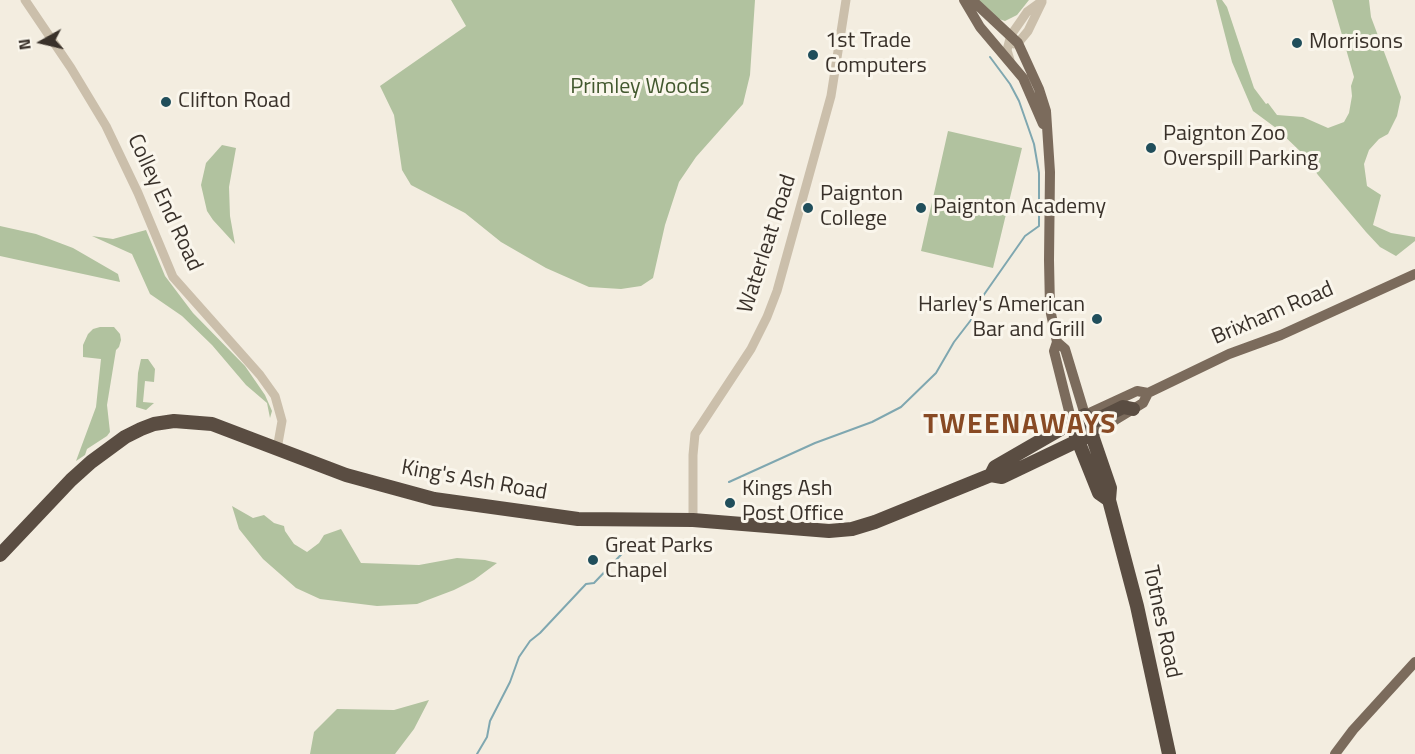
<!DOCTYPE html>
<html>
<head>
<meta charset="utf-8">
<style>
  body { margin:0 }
  #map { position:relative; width:1415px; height:754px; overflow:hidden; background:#f3ede0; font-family:"Titillium Web",sans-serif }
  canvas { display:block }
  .north { position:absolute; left:12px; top:12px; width:60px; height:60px; -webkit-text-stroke:4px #faf6ec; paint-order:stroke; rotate:262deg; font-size:16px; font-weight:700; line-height:24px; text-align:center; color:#39312a }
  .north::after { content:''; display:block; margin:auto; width:21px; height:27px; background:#39312a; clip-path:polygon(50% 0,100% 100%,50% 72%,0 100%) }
</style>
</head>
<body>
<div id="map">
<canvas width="1415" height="754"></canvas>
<div class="north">N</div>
</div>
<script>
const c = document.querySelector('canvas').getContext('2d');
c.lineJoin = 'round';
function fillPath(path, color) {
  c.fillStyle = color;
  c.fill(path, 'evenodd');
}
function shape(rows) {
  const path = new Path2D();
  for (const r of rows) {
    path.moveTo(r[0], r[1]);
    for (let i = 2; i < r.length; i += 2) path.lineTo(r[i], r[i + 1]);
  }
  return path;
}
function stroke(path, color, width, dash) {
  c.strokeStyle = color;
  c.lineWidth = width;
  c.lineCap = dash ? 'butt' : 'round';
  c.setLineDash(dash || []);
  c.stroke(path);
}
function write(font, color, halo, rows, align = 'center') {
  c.font = font + ' "Titillium Web",sans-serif';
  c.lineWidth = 6;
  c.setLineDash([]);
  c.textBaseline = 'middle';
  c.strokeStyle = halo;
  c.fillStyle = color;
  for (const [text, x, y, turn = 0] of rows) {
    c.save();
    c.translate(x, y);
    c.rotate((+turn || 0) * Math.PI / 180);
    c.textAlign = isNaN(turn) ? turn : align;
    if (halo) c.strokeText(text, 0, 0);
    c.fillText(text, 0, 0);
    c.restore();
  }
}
fillPath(shape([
  [451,0,755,0,750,75,743,104,696,157,679,182,665,225,653,278,641,286,621,289,589,287,546,268,501,242,465,213,411,185,402,170,394,115,380,86,466,26],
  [977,0,1029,0,1017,15,1005,21,993,17],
  [1216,0,1222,0,1227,7,1254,88,1266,104,1268,103,1277,115,1303,117,1328,128,1344,122,1349,113,1352,96,1351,86,1354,77,1332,0,1369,0,1371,17,1401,97,1397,116,1388,134,1379,139,1369,150,1364,164,1367,186,1381,195,1373,225,1391,233,1415,237,1415,241,1396,256,1380,247,1366,232,1318,175,1303,154,1276,128,1253,111,1232,62],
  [948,131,1022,148,993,268,921,251],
  [222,145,236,148,229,187,230,216,235,244,213,220,207,211,201,185,206,163],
  [0,226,36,234,73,248,118,274,120,282,0,256],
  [146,230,165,276,193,313,245,366,265,395,272,411,270,418,267,403,246,385,212,345,182,316,150,294,132,254,92,236,113,239],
  [100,327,114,327,120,334,121,340,119,347,116,350,107,405,110,432,107,436,87,449,85,455,76,461,96,407,101,359,83,357,83,345,88,334,93,329],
  [141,359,148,359,155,369,154,382,145,381,143,402,154,403,146,410,136,407,138,373],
  [232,506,253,518,264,515,274,523,284,526,285,531,294,544,307,552,319,543,324,535,341,529,361,563,419,565,457,558,485,560,497,563,474,580,454,590,417,604,377,606,320,599,296,588,263,559,239,529],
  [429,700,414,729,395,754,310,754,314,732,337,709,394,710]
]), '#b1c29f');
stroke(shape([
  [729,482,815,443,872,422,901,407,936,373,954,342,974,316,976,306,1025,236,1039,226,1039,173,1034,144,1019,101,1010,84,990,57],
  [477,754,487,737,490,721,510,682,519,657,530,641,540,633,586,584,594,583,635,540]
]), '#7fa7b0', 2);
stroke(shape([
  [25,0,71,68,106,126,138,193,173,277,260,375,275,396,282,421,277,449],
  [1014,44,1018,43,1028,31,1042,2],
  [1010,60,1007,50,1011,35,1027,12,1042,1],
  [693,520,693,455,695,434,751,349,767,317,777,291,831,96,846,0]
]), '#cbbfab', 9);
stroke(shape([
  [964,0,980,27,1023,78,1043,124],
  [972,0,1018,43,1039,89,1046,111,1050,172,1049,260,1050,309,1057,342,1054,351,1072,423],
  [1057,342,1065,349,1085,415,1137,391,1148,393,1229,354,1281,335,1415,274],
  [1092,434,1143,403,1148,393],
  [1335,754,1353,730,1415,662]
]), '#7b6b5c', 10);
stroke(shape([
  [1080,428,1123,407,1133,409],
  [1075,433,1099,493,1109,500],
  [991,475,995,467,1085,415,1110,488,1109,500,1137,606,1169,754],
  [0,555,71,480,91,462,125,437,141,429,154,424,174,421,212,424,346,475,434,499,578,519,693,520,829,531,852,529,875,522,991,475,1002,477,1092,434]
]), '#5a4d42', 14);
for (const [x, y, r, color] of [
  [1297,43,6,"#204e5b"],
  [813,55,6,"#204e5b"],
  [166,102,6,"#204e5b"],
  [1151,148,6,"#204e5b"],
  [808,208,6,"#204e5b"],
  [921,208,6,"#204e5b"],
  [1097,319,6,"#204e5b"],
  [730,503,6,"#204e5b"],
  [593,560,6,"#204e5b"]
]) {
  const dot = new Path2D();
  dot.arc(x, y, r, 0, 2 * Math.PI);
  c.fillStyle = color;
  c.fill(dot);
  stroke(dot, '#faf6ec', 2);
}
write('22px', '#39312a', '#faf6ec', [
  ["1st Trade",825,42],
  ["Computers",825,67],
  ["Morrisons",1309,43],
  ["Clifton Road",178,102],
  ["Paignton Zoo",1163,135],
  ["Overspill Parking",1163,160],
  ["Paignton",820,195],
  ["College",820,220],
  ["Paignton Academy",933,208],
  ["Harley's American",1085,306,"right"],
  ["Bar and Grill",1085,331,"right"],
  ["Kings Ash",742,490],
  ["Post Office",742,515],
  ["Great Parks",605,547],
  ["Chapel",605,572]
], 'left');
write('22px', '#42582e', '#faf6ec', [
  ["Primley Woods",640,88]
]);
write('22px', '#39312a', '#faf6ec', [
  ["Colley End Road",164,203,65],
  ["Waterleat Road",768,244,-72],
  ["Brixham Road",1273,314,-23],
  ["King's Ash Road",474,481,10],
  ["Totnes Road",1161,622,78]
]);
c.letterSpacing = '1.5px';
write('bold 28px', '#884a24', '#faf6ec', [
  ["TWEENAWAYS",1020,426]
]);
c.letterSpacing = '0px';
</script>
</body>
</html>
